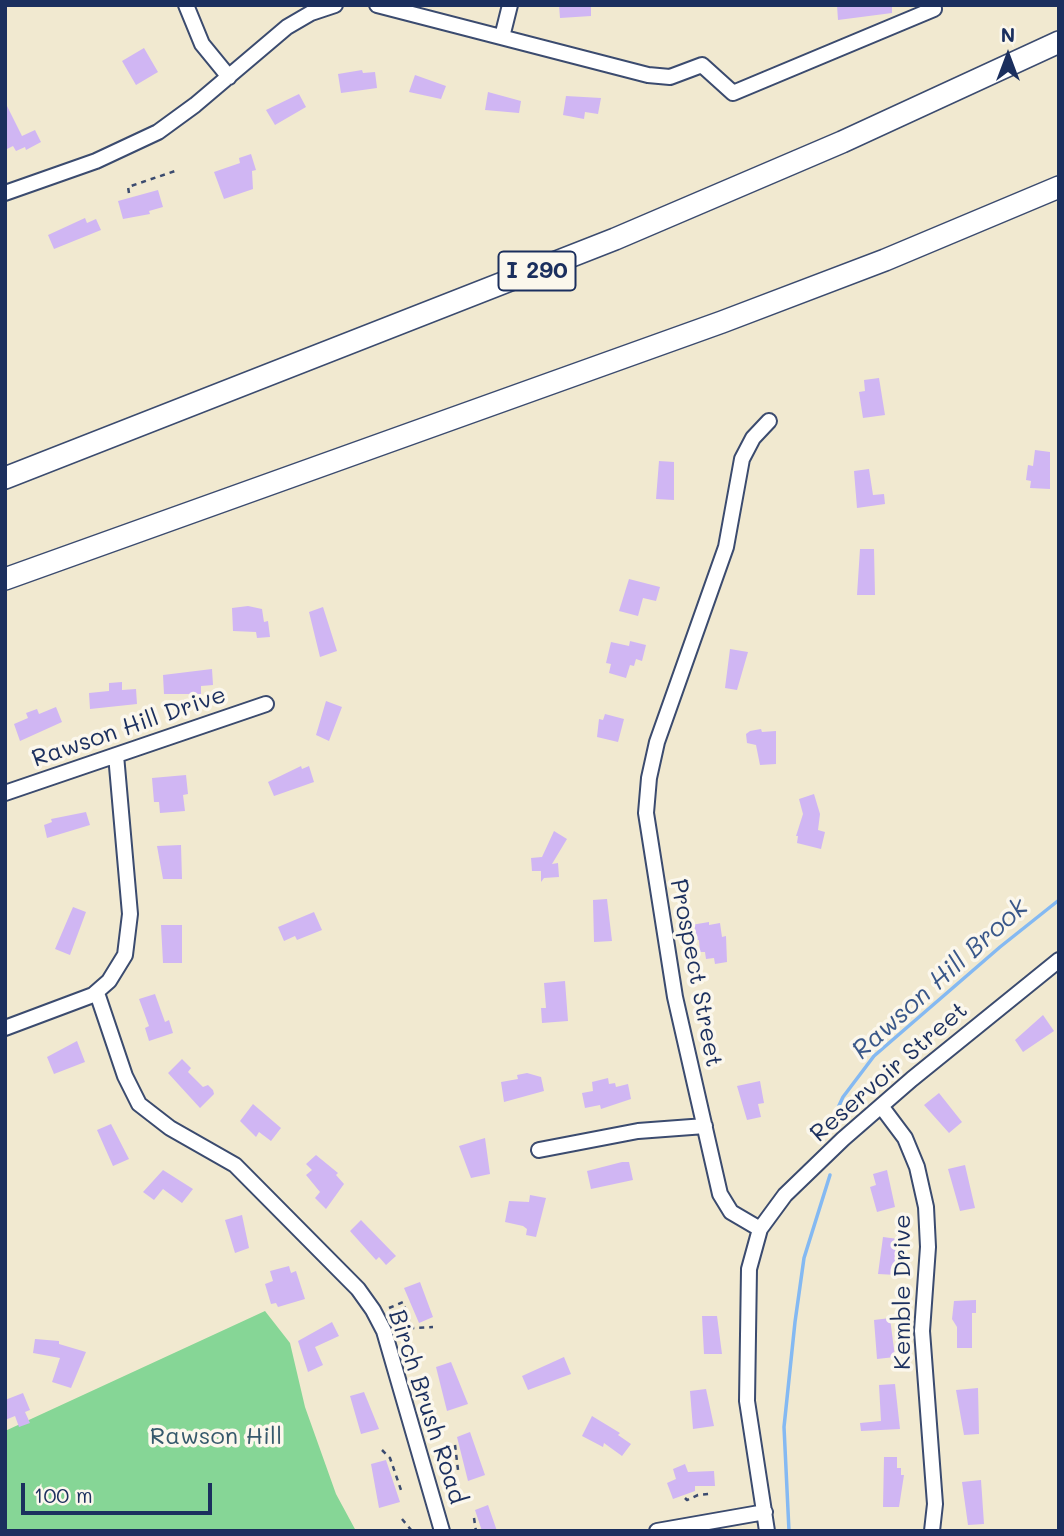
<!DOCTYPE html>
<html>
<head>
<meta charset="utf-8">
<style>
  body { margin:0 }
  #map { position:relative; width:1064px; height:1536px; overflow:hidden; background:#f1e9d0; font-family:Mali,sans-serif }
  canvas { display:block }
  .frame { position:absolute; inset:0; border:7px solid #1b2f5e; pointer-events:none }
  .north { position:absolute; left:973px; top:21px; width:70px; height:70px; -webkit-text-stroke:5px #fbf7ec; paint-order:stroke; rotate:0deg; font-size:19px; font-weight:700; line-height:28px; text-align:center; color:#1b2f5e }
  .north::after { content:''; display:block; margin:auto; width:24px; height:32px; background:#1b2f5e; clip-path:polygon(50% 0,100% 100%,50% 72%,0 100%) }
  .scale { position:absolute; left:21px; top:1483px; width:191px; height:32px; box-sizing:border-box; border:4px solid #1b2f5e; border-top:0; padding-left:9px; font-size:21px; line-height:24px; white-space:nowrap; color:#1b2f5e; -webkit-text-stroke:5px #fbf7ec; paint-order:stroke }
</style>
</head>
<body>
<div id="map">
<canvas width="1064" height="1536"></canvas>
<div class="frame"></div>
<div class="north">N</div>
<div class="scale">100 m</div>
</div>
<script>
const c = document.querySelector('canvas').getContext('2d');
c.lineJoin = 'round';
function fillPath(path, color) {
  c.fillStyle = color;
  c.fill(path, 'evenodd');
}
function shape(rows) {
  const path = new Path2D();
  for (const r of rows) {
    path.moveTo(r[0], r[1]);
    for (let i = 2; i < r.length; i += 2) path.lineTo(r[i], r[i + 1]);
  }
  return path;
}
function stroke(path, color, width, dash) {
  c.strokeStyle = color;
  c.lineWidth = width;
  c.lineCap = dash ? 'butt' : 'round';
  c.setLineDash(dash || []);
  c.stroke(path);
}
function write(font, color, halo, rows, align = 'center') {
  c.font = font + ' Mali,sans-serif';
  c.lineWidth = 7;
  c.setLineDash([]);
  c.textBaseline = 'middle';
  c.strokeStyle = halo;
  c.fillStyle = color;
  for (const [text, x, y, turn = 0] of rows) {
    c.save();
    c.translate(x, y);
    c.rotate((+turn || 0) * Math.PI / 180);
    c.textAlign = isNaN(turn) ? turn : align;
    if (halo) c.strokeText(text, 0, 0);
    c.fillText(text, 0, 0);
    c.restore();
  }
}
fillPath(shape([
  [265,1311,290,1343,305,1407,336,1494,356,1531,5,1531,5,1431]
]), '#86d696');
stroke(shape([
  [829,1127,843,1097,874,1056,1000,947,1059,900],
  [789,1531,784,1427,795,1322,804,1258,830,1175]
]), '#84b9f2', 3.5);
fillPath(shape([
  [559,5,591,5,591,16,560,18],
  [837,5,892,5,892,13,838,20],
  [144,48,158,72,136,85,122,61],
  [362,70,363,73,375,72,377,88,341,93,338,74],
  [415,75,446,86,441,99,409,92],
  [488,92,521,101,519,113,485,110],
  [299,94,306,107,275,125,266,110],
  [566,96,601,98,598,114,585,112,584,119,563,115],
  [5,102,22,136,35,130,41,142,26,150,25,147,16,151,13,146,5,150],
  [251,154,256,170,252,171,253,189,224,199,214,172,240,163,239,158],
  [158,190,163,207,149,211,150,214,123,219,118,201],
  [85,218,87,223,96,219,101,230,54,249,48,235],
  [879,378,885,415,863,418,859,392,865,391,864,380],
  [1035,450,1050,452,1050,489,1030,488,1031,481,1026,480,1028,465,1033,466],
  [659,461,674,462,674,500,656,499],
  [869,469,873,495,884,494,885,504,857,508,854,471],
  [860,549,874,549,875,595,857,595],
  [629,579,660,587,656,601,643,598,638,616,619,611],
  [248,606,262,609,264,622,268,621,270,637,257,638,256,632,233,631,232,608],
  [323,607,337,651,320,657,309,612],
  [630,641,646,645,642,661,636,659,634,666,630,665,626,678,609,673,611,664,606,663,611,642,629,646],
  [730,649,748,652,737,690,725,688],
  [212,669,213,685,201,686,201,694,164,694,163,675],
  [122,682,122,690,136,689,137,704,90,709,89,693,109,691,109,683],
  [326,701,342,707,329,741,316,735],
  [56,707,62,722,20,741,14,724,28,718,26,713,37,709,39,714],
  [605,714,624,719,618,742,597,737,599,719,603,720],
  [761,729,762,732,776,731,776,764,760,765,756,745,747,743,746,734,750,731],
  [301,766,302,769,309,766,314,782,274,796,268,782],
  [186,775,188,794,183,795,185,811,160,813,159,802,154,802,152,778],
  [814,794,820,814,818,830,825,832,821,849,797,843,798,836,796,836,803,814,799,799],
  [86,812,90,825,47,838,44,825,52,822,51,819],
  [554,831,567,839,552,864,558,863,559,877,544,878,541,882,541,871,532,871,531,858,542,857],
  [181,845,182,879,163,879,157,846],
  [607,899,612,941,594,942,593,900],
  [73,907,86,912,70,955,55,949],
  [314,912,322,930,297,940,295,936,284,941,278,927],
  [709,922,709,925,720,923,722,937,726,936,727,962,715,964,714,958,706,959,705,952,700,952,699,940,693,940,691,925],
  [161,925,182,925,182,963,163,963],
  [565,981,568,1021,542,1023,541,1008,546,1008,544,983],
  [155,994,165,1022,169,1020,173,1033,149,1041,145,1028,149,1026,139,999],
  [1043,1015,1054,1031,1023,1052,1015,1040],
  [77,1041,85,1062,54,1074,47,1057],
  [182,1059,191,1068,188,1072,203,1087,208,1085,213,1090,214,1094,200,1108,168,1073],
  [527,1073,541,1077,544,1091,504,1102,501,1082,518,1079,517,1075],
  [608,1078,609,1084,615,1083,616,1087,628,1084,631,1099,601,1109,600,1105,585,1108,582,1093,593,1091,592,1082],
  [760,1081,764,1103,758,1104,761,1117,747,1120,737,1086],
  [939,1093,962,1122,949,1133,924,1105],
  [253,1104,281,1128,271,1141,259,1132,256,1137,240,1121],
  [111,1124,129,1159,113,1166,97,1130],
  [485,1138,490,1174,471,1178,459,1146],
  [316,1155,338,1173,336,1175,344,1184,326,1209,315,1198,320,1192,306,1175,312,1170,306,1164],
  [622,1162,629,1162,633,1180,591,1189,587,1171],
  [965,1165,975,1208,960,1211,948,1169],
  [163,1170,193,1189,182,1203,163,1189,154,1200,143,1192],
  [887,1170,895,1207,877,1212,870,1187,876,1185,873,1174],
  [530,1195,546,1198,536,1237,526,1235,527,1229,523,1226,505,1222,509,1201,529,1202],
  [242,1215,249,1248,235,1253,225,1220],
  [361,1220,396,1256,386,1265,379,1257,376,1260,350,1231],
  [883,1237,898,1239,897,1275,878,1274],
  [289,1266,291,1273,296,1271,305,1299,278,1307,276,1303,271,1304,265,1284,273,1281,270,1271],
  [420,1282,433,1317,419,1323,404,1288],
  [976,1300,976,1313,972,1313,972,1348,957,1348,957,1327,952,1319,954,1301],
  [702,1316,717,1316,722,1354,704,1354],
  [890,1318,895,1357,877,1359,874,1320],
  [332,1322,339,1336,315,1347,323,1365,308,1372,298,1341],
  [35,1339,59,1341,59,1344,86,1352,71,1388,52,1382,60,1358,33,1353],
  [564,1357,571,1374,528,1390,522,1376],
  [451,1362,468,1404,447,1411,436,1367],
  [895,1384,900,1429,861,1431,860,1423,881,1421,879,1385],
  [978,1388,979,1434,964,1435,956,1390],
  [706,1389,714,1426,693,1429,690,1391],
  [364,1392,379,1429,361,1434,350,1396],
  [23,1393,30,1410,25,1412,30,1423,19,1427,15,1416,5,1420,5,1400],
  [592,1416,620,1433,618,1435,631,1444,622,1456,604,1443,603,1447,582,1436],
  [470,1432,485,1475,468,1481,457,1437],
  [884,1457,897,1457,897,1468,901,1468,901,1475,904,1475,899,1507,883,1507],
  [386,1460,400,1502,379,1508,371,1464],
  [685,1464,688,1472,714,1471,715,1486,695,1486,695,1491,673,1499,667,1483,676,1479,673,1469],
  [981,1480,984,1524,968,1525,962,1482],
  [488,1505,497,1531,482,1531,475,1510]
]), '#d0b6f3');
const minor = shape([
  [186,5,202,44,229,77],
  [377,5,648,75,670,77,702,65,733,93,934,9],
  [502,37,510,5],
  [5,193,96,161,158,132,195,105,287,27,311,13,335,5],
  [5,793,266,704],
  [97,993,125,1076,139,1104,170,1128,235,1165,358,1289,373,1310,384,1331,442,1531],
  [5,1028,93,995,109,981,125,955,130,914,116,755],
  [881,1106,905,1138,917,1167,926,1207,928,1247,922,1331,935,1504,932,1531],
  [539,1150,638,1131,705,1126],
  [760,1229,731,1212,720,1194,675,997,646,813,649,778,657,742,726,547,742,459,753,438,769,421],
  [657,1531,765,1512],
  [767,1531,747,1401,749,1269,760,1229,785,1195,843,1139,912,1079,1059,960]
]);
const highway = shape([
  [5,478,615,239,842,142,1059,42],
  [5,579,722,322,885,260,1059,187]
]);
stroke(minor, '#3b4b6f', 18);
stroke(highway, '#3b4b6f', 24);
stroke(shape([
  [129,193,128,187,175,171],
  [389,1308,403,1302,412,1328,433,1327],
  [455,1445,458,1470],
  [382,1450,390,1458,401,1490],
  [685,1498,687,1500,698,1495,709,1494],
  [474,1518,476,1531],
  [402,1519,412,1531]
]), '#3b4b6f', 2.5, [5, 5]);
stroke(minor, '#fff', 14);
stroke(highway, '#fff', 21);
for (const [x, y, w] of [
  [537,271,77]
]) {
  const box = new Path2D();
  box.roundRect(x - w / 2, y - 19.5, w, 39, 5);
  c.fillStyle = '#fbf7ec';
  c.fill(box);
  stroke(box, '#1b2f5e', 2);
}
write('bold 23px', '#1b2f5e', null, [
  ["I 290",537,271]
]);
write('24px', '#1b2f5e', '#fbf7ec', [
  ["Rawson Hill Drive",129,727,-19],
  ["Prospect Street",696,973,79],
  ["Reservoir Street",889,1072,-41],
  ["Kemble Drive",903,1292,-90],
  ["Birch Brush Road",427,1407,72]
]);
write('24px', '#36596c', '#fbf7ec', [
  ["Rawson Hill",216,1437]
]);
write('italic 26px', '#3a588a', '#fbf7ec', [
  ["Rawson Hill Brook",940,979,-42]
]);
</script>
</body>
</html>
